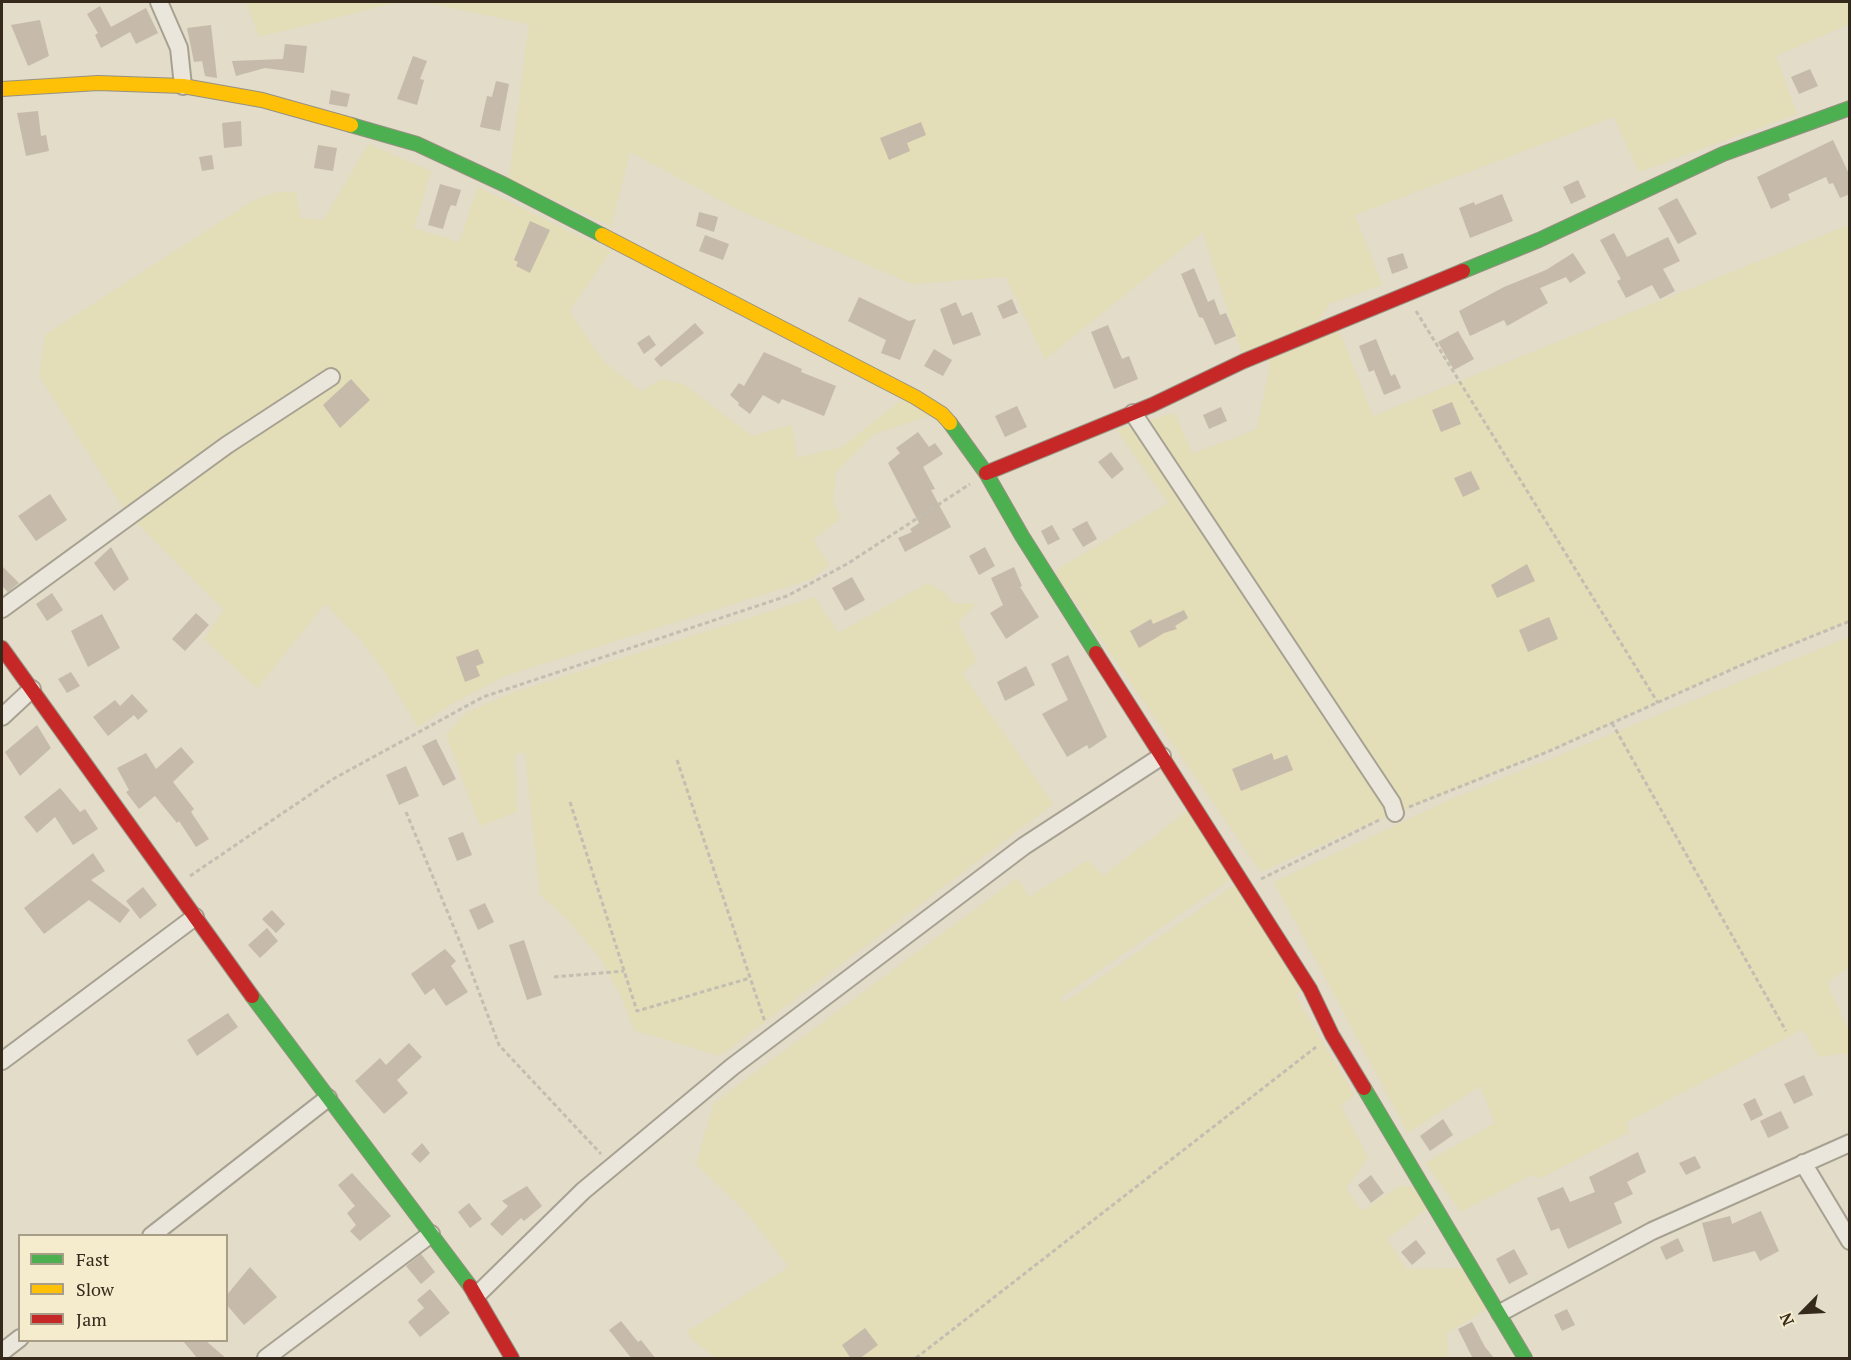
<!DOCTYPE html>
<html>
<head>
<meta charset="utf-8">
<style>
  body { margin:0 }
  #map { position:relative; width:1851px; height:1360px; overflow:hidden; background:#e2dcc8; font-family:"PT Serif",serif }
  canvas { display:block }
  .frame { position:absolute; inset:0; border:3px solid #35291c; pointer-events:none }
  .legend { position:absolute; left:18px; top:1234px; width:210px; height:108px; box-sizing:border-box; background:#f5ecce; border:2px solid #a89e87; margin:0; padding:8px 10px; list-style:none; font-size:18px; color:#35291c }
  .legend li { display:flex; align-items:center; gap:12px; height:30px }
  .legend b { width:30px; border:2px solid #a89e87 }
  .north { position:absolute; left:1773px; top:1282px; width:60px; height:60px; -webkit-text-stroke:4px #f5ecce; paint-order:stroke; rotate:246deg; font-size:16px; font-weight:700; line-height:24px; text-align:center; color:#35291c }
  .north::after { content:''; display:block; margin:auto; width:21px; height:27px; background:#35291c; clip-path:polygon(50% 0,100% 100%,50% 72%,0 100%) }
</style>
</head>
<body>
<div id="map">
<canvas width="1851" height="1360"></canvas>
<div class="frame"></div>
<ul class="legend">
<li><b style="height:8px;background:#4caf50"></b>Fast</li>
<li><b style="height:8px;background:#ffc107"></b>Slow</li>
<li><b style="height:8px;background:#c62828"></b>Jam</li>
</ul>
<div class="north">N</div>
</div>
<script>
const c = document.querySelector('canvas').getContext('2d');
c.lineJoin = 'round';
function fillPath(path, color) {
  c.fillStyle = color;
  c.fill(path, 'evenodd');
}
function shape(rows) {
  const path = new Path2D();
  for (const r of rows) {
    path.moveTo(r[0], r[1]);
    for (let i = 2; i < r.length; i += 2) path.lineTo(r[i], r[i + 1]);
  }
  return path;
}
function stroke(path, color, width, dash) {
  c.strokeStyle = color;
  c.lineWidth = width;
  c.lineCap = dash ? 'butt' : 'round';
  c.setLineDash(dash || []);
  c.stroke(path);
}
fillPath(shape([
  [246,2,399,2,259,37],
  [423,2,1849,2,1850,24,1776,56,1797,114,1639,172,1614,117,1355,215,1382,285,1329,304,1312,333,1244,361,1203,232,1045,359,1006,277,913,284,739,210,630,152,611,226,509,179,529,24],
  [368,144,431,171,414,228,459,242,478,187,611,251,569,311,604,362,641,391,662,379,685,385,752,436,792,425,797,458,842,447,903,399,929,416,874,434,836,472,833,501,840,519,813,540,829,565,812,579,505,676,450,705,418,727,387,675,360,639,325,604,257,688,204,639,224,610,126,512,39,376,45,335,254,200,277,192,296,192,300,218,324,220],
  [1849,225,1849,621,1746,663,1547,752,1359,828,1261,872,1056,574,1058,569,1168,503,1116,429,1175,413,1192,454,1257,429,1270,365,1268,359,1339,330,1373,416],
  [928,583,945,593,953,603,976,604,958,623,977,661,962,673,1053,804,720,1056,634,1030,621,996,599,957,569,921,540,894,525,753,515,754,517,812,480,826,446,735,467,712,512,693,815,597,838,633],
  [1849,637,1849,967,1827,983,1849,1032,1849,1053,1818,1057,1803,1029,1625,1123,1629,1132,1541,1178,1531,1175,1461,1212,1425,1163,1495,1123,1480,1086,1408,1133,1274,882,1452,799],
  [1187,811,1231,879,1060,998,1064,1003,1236,884,1301,991,1295,995,1354,1095,1341,1106,1368,1158,1346,1188,1362,1211,1400,1186,1416,1186,1430,1206,1387,1239,1406,1269,1462,1268,1487,1309,1447,1333,1448,1358,716,1358,690,1338,688,1331,789,1267,747,1213,696,1164,714,1103,1017,878,1029,897,1088,860,1103,876]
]), '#e3ddb8');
fillPath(shape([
  [100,6,111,27,146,8,158,33,136,44,130,32,101,48,95,35,98,33,87,14],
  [40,20,49,56,28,66,11,25],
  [211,25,217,78,205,76,202,61,194,62,187,28],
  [285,44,307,46,304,73,265,68,236,76,232,61,283,59],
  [413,56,427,61,420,79,424,80,417,105,397,99],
  [1810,69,1818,86,1799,94,1791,77],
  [496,81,509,84,500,131,480,127,487,96,492,97],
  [331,90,350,94,347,107,329,104],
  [38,111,41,136,46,135,49,151,26,156,17,113],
  [241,121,242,146,224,148,222,123],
  [921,122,926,135,907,143,910,151,889,160,880,138],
  [1833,140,1850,176,1850,194,1840,198,1833,183,1829,184,1826,177,1788,194,1790,200,1771,209,1757,177],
  [318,145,337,148,333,171,314,168],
  [212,155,214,169,202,171,199,157],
  [1578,180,1586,197,1571,204,1563,187],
  [440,184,461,190,456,206,451,205,448,212,443,229,428,225],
  [1502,194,1513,221,1470,238,1459,208,1474,202,1475,205],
  [1677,198,1697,234,1678,244,1658,208],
  [699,212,718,217,714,232,696,226],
  [530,221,550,230,530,273,516,266,518,262,514,260],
  [1614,233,1627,257,1668,237,1680,261,1663,269,1675,291,1660,299,1652,285,1626,298,1617,281,1621,279,1600,240],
  [705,235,729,244,723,260,699,251],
  [1403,253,1408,268,1392,274,1387,258],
  [1573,253,1586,273,1570,283,1566,277,1540,288,1548,303,1507,326,1504,320,1470,336,1459,311,1504,287,1546,270],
  [1194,268,1208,302,1214,299,1220,315,1226,313,1236,336,1215,345,1203,318,1199,317,1181,274],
  [859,297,909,321,916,319,900,360,881,353,886,340,848,321],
  [1012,299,1018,313,1003,319,997,306],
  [956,302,962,316,972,312,981,335,953,345,940,309],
  [695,323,704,333,661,367,654,359],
  [1108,325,1122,359,1129,356,1138,379,1114,389,1091,332],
  [1458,331,1474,359,1454,370,1438,342],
  [649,335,656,345,644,354,637,343],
  [1376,339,1391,376,1395,374,1401,388,1384,395,1374,370,1369,372,1359,346],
  [934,349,952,360,943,376,924,366],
  [764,352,802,369,801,372,836,386,824,416,782,399,779,404,763,395,750,414,738,405,739,403,730,395,739,383,744,386],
  [351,379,370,400,340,428,323,405],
  [1452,402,1461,424,1441,432,1432,410],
  [1017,406,1027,427,1005,437,995,416],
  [1221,407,1227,421,1209,429,1203,415],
  [918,432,929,447,935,443,943,454,923,467,935,489,931,490,951,527,905,552,898,538,912,532,910,529,919,523,888,463,900,453,896,448],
  [1111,452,1124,469,1112,479,1098,462],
  [1471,471,1480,489,1463,497,1454,478],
  [50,494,67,520,36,541,18,516],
  [1087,521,1097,539,1083,547,1072,529],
  [1052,525,1060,539,1048,545,1041,531],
  [111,547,129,579,114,591,94,563],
  [985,547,995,566,979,575,969,556],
  [1527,564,1535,581,1497,598,1491,585],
  [2,566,19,583,8,592,2,586],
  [1014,567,1022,586,1020,587,1039,617,1006,639,990,613,1003,605,991,578],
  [852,577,865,600,845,611,832,588],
  [52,593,63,610,47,621,36,604],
  [1184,610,1188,618,1175,626,1177,629,1164,633,1139,648,1130,631,1151,619,1153,624],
  [196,613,209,625,185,651,172,639],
  [102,614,120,648,88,667,71,631],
  [1549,617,1558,639,1528,652,1519,630],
  [478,649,484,663,476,666,480,676,465,682,456,657],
  [1068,655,1107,737,1089,749,1087,745,1067,757,1042,714,1068,700,1051,664],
  [1026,666,1035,685,1005,701,997,682],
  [71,672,80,686,67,693,58,679],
  [132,694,148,711,138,720,134,715,108,736,93,717,115,700,120,706],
  [37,725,51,748,20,776,5,752],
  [436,739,456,779,443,786,422,746],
  [181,747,194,762,173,782,194,809,191,812,209,839,196,847,179,821,177,823,155,796,139,809,126,792,129,790,117,768,146,753,156,769],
  [1272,753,1274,760,1287,755,1293,770,1241,791,1232,769],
  [406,766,419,796,399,805,386,775],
  [60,788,80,812,85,809,98,829,73,845,55,817,37,833,24,817],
  [463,832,472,855,457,861,448,838],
  [93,853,105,871,91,880,130,910,120,923,89,900,44,934,24,908],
  [143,887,157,905,140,919,126,901],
  [485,903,494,922,478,930,469,910],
  [272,910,285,924,276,933,262,919],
  [267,928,278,941,260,958,248,945],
  [524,940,542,995,527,1000,509,945],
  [445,949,456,961,451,966,468,992,446,1006,434,988,425,995,411,974],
  [228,1013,238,1027,197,1056,187,1040],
  [409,1043,422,1057,397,1080,408,1093,384,1114,355,1081,380,1058,386,1065],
  [1804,1075,1813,1095,1794,1104,1784,1084],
  [1755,1098,1763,1115,1751,1121,1743,1104],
  [1781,1111,1789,1128,1768,1138,1760,1121],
  [1443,1119,1453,1135,1430,1151,1420,1136],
  [422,1143,430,1153,420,1163,411,1154],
  [1638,1152,1646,1172,1627,1182,1633,1194,1614,1203,1622,1223,1568,1249,1559,1228,1551,1231,1537,1198,1563,1187,1570,1202,1595,1192,1589,1177],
  [1695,1156,1701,1168,1686,1175,1679,1163],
  [352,1173,391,1216,360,1241,350,1231,356,1225,347,1213,355,1206,338,1185],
  [1371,1175,1384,1193,1371,1203,1358,1185],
  [527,1186,542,1206,524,1221,521,1218,502,1236,490,1224,508,1206,502,1201],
  [469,1203,482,1219,470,1228,458,1212],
  [1761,1211,1779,1251,1760,1261,1755,1251,1713,1262,1702,1223,1730,1216,1732,1224],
  [1678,1238,1684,1251,1666,1260,1660,1247],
  [1416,1240,1426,1253,1412,1265,1401,1252],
  [1514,1249,1528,1274,1509,1284,1496,1259],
  [421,1254,435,1272,421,1284,406,1266],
  [250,1267,277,1297,244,1325,226,1304,226,1296],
  [430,1289,450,1313,420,1337,408,1322,424,1308,417,1300],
  [1567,1309,1575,1325,1562,1331,1554,1315],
  [621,1321,638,1342,641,1340,656,1359,632,1359,609,1330],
  [1472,1322,1485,1347,1495,1359,1473,1359,1458,1329],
  [865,1328,878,1345,859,1359,851,1359,842,1345],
  [183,1341,206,1341,227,1359,198,1359]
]), '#c6baaa');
const street = shape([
  [159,2,179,48,183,86],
  [1133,413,1392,803,1395,813],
  [2,609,227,445,331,377],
  [2,717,32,689],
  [2,1061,195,917],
  [1803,1163,1850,1241],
  [151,1236,328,1098],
  [477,1295,583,1191,732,1067,1024,846,1162,756],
  [1500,1313,1652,1231,1850,1143],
  [2,1352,20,1338],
  [266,1358,431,1234]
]);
const fast = shape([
  [351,125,417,144,503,184,602,235],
  [1463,271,1539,240,1723,154,1850,108],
  [950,423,986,473,1022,536,1096,653],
  [252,996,470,1286],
  [1364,1088,1525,1358]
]);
const slow = shape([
  [2,89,98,83,183,86,262,100,351,125],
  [602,235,915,397,942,414,950,423]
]);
const jam = shape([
  [986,473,1152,405,1244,361,1463,271],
  [2,648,252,996],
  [1096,653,1310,989,1332,1035,1364,1088],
  [470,1286,512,1358]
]);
stroke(street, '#a7a192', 20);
stroke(fast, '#969082', 16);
stroke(slow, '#969082', 16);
stroke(jam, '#969082', 16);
stroke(shape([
  [1416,311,1658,703],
  [1612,723,1786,1031],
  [677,760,765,1022],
  [570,802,637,1011,750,978],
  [1409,807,1547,752,1746,663,1850,621],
  [406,812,462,947,499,1045,601,1154],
  [190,876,333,779,483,697,787,596,847,564,970,484],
  [1261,879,1381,819],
  [554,977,624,971],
  [916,1358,1316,1047]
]), '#c3bdb2', 3, [4.5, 3]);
stroke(street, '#eae6db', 16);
stroke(fast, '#4caf50', 14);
stroke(slow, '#ffc107', 14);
stroke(jam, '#c62828', 14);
</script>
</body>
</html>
